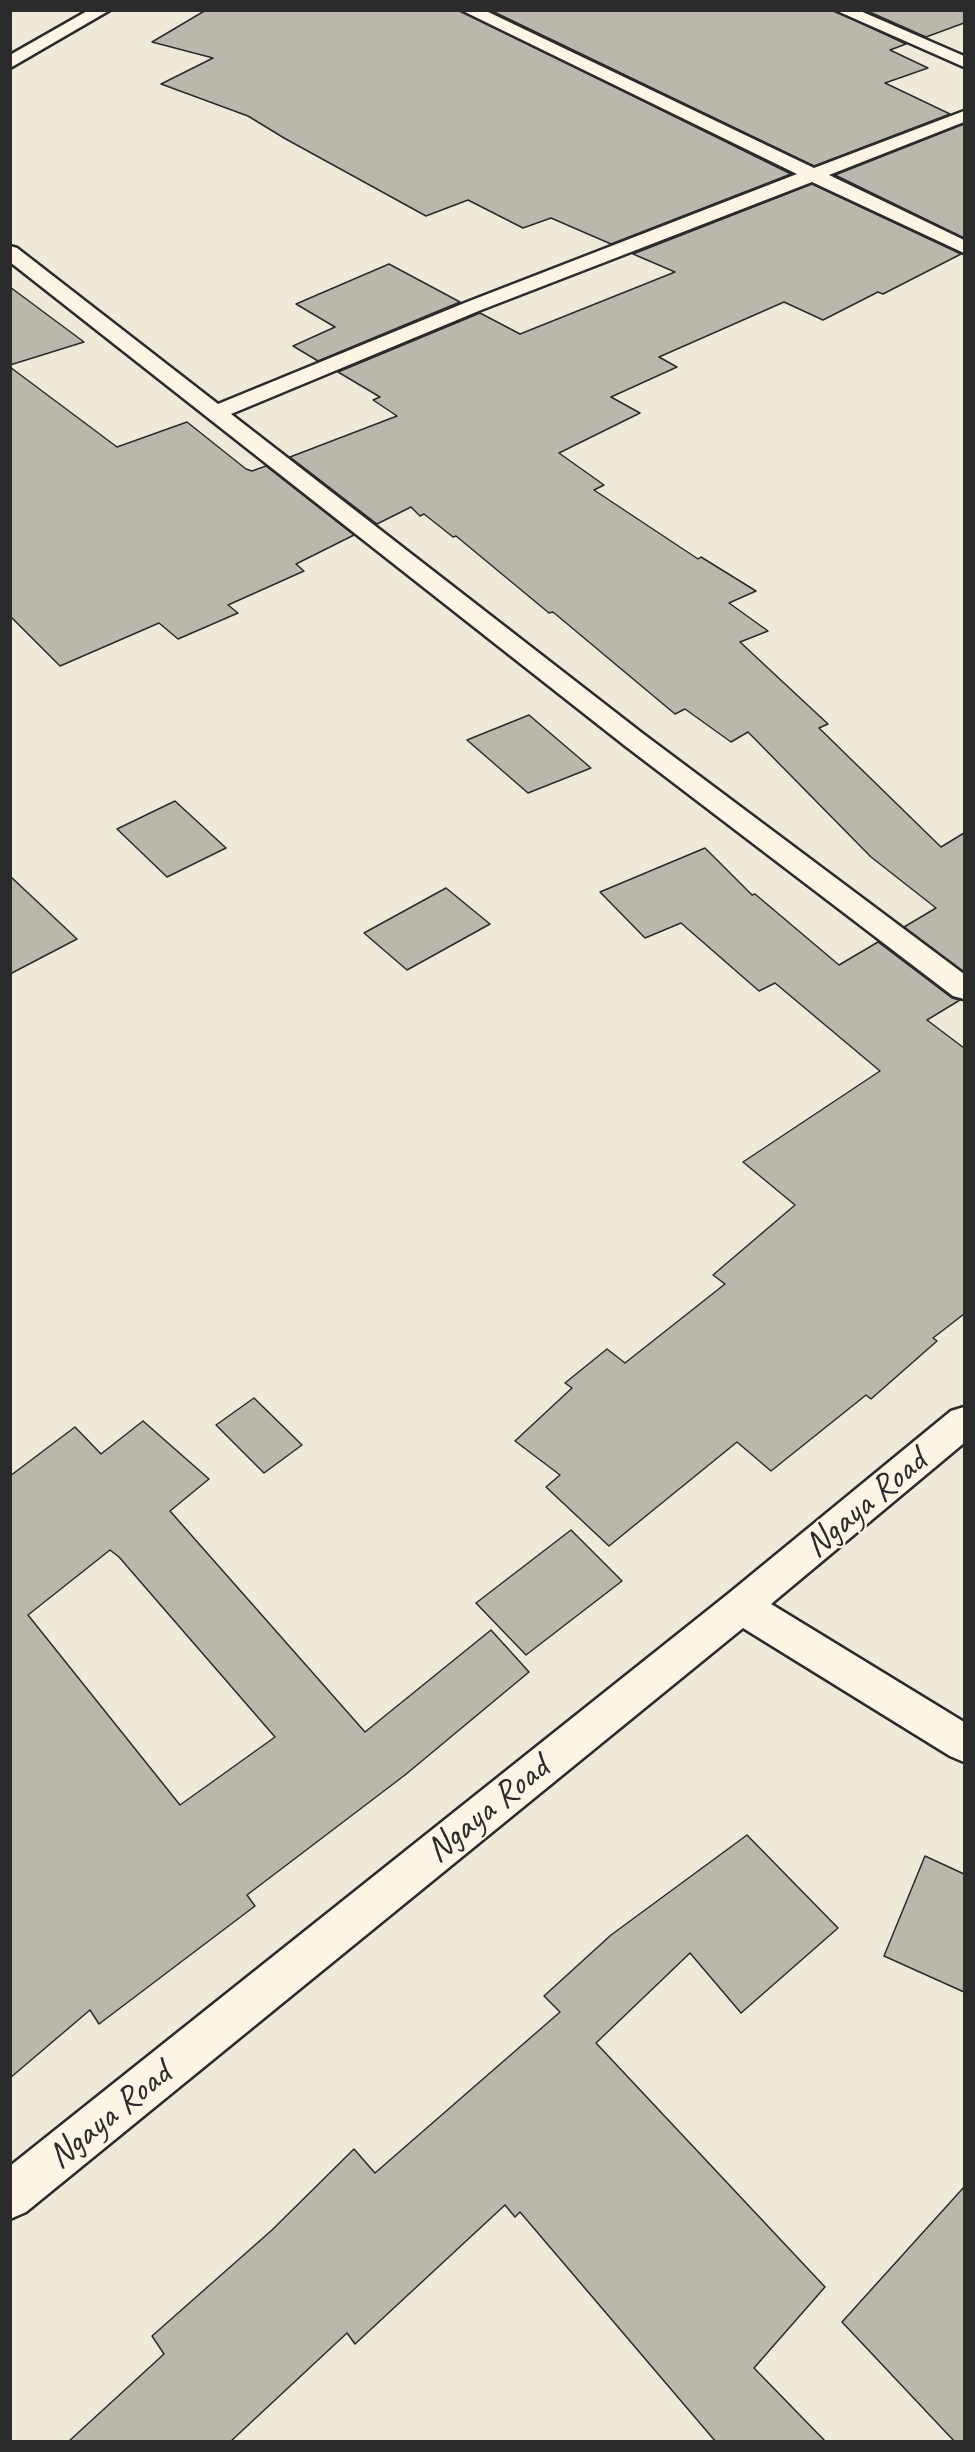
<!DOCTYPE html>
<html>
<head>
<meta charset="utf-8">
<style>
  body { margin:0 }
  #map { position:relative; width:975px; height:2452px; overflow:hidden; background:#efe9da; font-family:Caveat,sans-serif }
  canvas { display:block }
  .frame { position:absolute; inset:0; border:12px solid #2b2b2b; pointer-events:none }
</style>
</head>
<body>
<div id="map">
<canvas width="975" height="2452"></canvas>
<div class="frame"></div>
</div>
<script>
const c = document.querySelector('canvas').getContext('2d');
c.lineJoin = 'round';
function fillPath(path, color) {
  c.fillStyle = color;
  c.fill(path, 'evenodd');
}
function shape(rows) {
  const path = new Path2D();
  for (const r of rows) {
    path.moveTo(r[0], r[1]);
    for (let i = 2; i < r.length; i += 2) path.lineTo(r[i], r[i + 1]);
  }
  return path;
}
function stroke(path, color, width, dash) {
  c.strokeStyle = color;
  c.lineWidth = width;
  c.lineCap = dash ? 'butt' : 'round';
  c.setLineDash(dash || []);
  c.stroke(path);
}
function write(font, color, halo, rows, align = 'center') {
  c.font = font + ' Caveat,sans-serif';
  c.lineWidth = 4.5;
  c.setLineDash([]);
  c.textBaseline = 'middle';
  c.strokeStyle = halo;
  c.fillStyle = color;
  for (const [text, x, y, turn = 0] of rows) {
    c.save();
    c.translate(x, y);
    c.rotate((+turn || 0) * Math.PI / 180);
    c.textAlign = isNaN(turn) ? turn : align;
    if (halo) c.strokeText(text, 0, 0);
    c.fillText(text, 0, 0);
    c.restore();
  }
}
const building = shape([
  [206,10,459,10,791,174,611,244,551,218,523,228,468,200,426,216,284,138,248,116,161,84,213,58,152,42,206,10],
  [490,10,833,10,906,44,890,50,928,68,885,83,950,114,814,166,490,10],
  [865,10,964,10,964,23,926,37,865,10],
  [964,124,964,238,835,175,964,124],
  [812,184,961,254,883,294,878,292,823,320,784,302,659,357,677,367,611,397,640,413,559,453,604,485,594,490,698,559,701,557,756,591,729,603,768,631,740,642,828,724,819,728,941,847,964,833,964,972,904,927,936,908,871,857,748,732,731,742,685,709,675,714,553,612,549,613,456,536,453,537,424,514,420,516,411,507,377,524,290,457,397,416,373,400,380,397,338,372,480,313,520,334,675,272,633,254,812,184],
  [389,264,460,302,318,361,293,346,335,327,296,304,389,264],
  [10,287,84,342,10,365,10,287],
  [10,367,117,447,187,422,246,469,252,471,266,466,354,535,296,564,304,571,228,605,238,613,178,639,159,623,60,666,10,616,10,367],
  [529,715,591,768,528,793,467,740,529,715],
  [175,801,226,848,167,877,117,829,175,801],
  [705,848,752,895,755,894,839,965,878,942,952,998,960,1000,927,1020,964,1048,964,1314,933,1338,937,1341,871,1399,866,1395,771,1471,737,1442,609,1546,546,1487,560,1475,515,1441,572,1388,565,1383,607,1349,625,1363,725,1284,713,1275,795,1205,743,1162,880,1071,775,983,759,991,681,923,645,938,600,892,705,848],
  [10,876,77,939,10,974,10,876],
  [446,888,490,924,407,970,364,933,446,888],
  [254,1398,302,1445,264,1473,216,1425,254,1398],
  [143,1421,209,1479,170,1511,365,1732,491,1630,529,1672,405,1775,247,1895,255,1906,99,2024,90,2010,10,2078,10,1476,75,1427,101,1454,143,1421],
  [110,1550,119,1557,275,1737,180,1805,28,1615,110,1550],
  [571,1530,622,1581,526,1655,476,1603,571,1530],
  [747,1835,838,1928,741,2013,690,1953,596,2043,825,2287,754,2368,826,2442,716,2442,520,2212,515,2217,505,2205,355,2344,347,2333,230,2442,68,2442,164,2354,152,2336,272,2230,354,2149,375,2173,560,2012,544,1996,611,1935,747,1835],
  [925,1856,964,1874,964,1992,884,1956,925,1856],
  [964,2187,964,2442,955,2442,842,2322,964,2187]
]);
fillPath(building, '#bcb7ac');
stroke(building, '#2b2b2b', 1.5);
const minor = shape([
  [89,10,110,10,10,68,10,55,89,10],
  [461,10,484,10,814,168,964,111,964,122,829,175,964,240,964,253,812,182,481,310,231,414,642,733,964,974,964,999,953,996,624,745,10,262,10,246,17,248,218,404,467,302,797,174,461,10],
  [835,10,858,10,964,56,964,67,835,10],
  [964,1407,964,1443,771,1604,964,1722,964,1762,950,1756,743,1628,26,2212,10,2219,10,2166,728,1594,951,1411,964,1407]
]);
stroke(minor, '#2b2b2b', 5);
fillPath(minor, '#fcf5e5');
write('36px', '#2b2b2b', '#fcf5e5', [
  ["Ngaya Road",866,1504,-40],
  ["Ngaya Road",488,1810,-39],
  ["Ngaya Road",110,2116,-39]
]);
</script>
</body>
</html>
